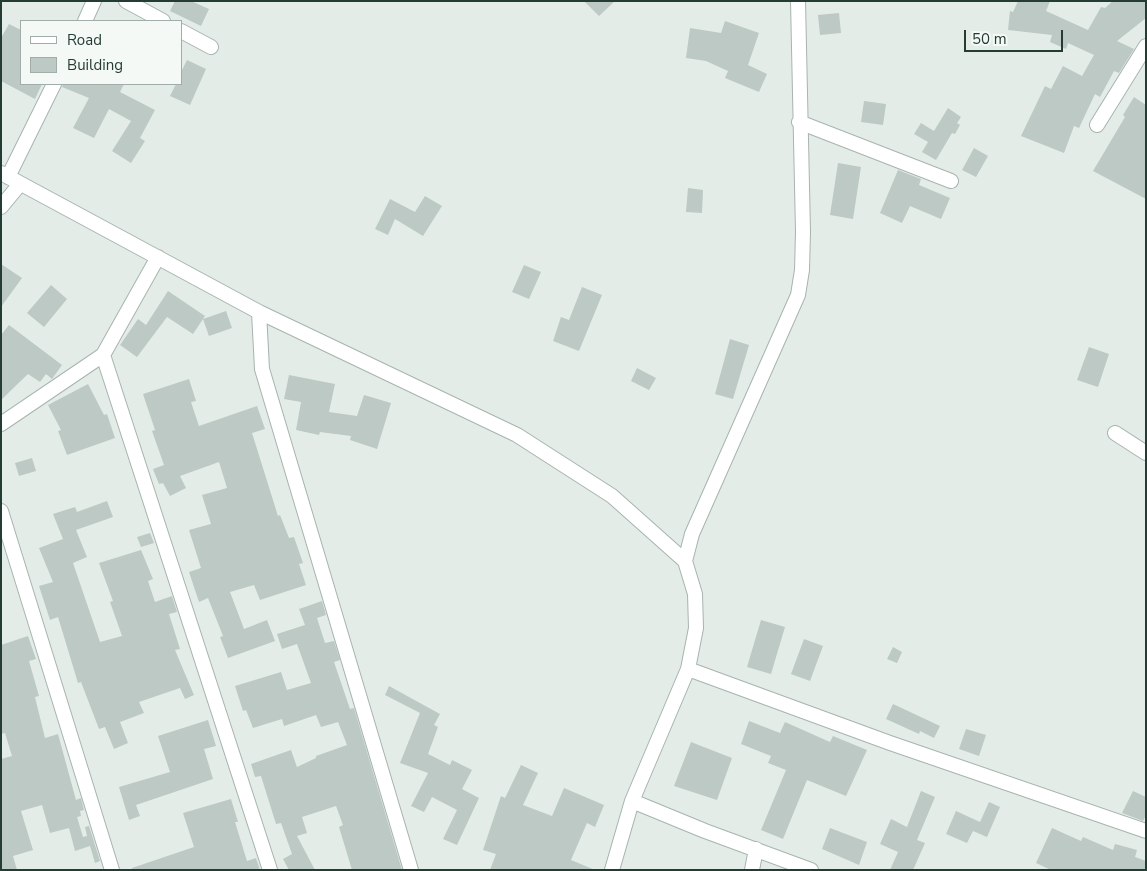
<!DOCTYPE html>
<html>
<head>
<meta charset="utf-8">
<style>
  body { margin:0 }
  #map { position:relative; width:1147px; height:871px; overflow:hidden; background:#e4ece8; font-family:"Nunito Sans",sans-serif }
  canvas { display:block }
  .frame { position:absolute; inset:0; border:2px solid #253c35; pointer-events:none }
  .legend { position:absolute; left:20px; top:20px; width:162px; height:65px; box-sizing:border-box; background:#f4f9f6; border:1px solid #a1ada9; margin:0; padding:6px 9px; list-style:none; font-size:15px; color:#253c35 }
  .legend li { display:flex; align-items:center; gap:10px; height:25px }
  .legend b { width:25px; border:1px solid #a1ada9 }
  .scale { position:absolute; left:964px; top:30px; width:99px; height:22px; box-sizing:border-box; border:2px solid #253c35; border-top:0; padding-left:6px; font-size:15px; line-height:18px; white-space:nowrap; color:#253c35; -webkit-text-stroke:4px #f4f9f6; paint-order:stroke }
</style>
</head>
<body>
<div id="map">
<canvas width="1147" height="871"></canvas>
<div class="frame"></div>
<ul class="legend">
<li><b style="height:6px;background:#fff"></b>Road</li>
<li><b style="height:14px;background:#bcc9c4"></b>Building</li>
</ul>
<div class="scale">50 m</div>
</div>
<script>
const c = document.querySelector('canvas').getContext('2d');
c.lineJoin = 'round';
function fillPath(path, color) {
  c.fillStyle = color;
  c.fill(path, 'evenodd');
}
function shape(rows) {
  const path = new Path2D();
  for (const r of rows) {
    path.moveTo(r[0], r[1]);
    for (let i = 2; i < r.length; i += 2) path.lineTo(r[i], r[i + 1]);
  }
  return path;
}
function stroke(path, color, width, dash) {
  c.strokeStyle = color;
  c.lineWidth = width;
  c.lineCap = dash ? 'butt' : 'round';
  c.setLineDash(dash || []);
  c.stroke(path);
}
fillPath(shape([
  [175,1,191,1,209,9,201,26,170,11],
  [584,1,615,1,599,16],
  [1018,1,1050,1,1046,11,1088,30,1101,7,1105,8,1113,1,1146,1,1146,18,1117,41,1134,49,1119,73,1114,71,1100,97,1095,94,1079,128,1074,126,1064,153,1021,136,1045,86,1051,89,1063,66,1082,76,1094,55,1068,43,1066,49,1050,42,1052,35,1008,30,1010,11,1013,12],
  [839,13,841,33,820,35,818,15],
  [725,21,759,33,748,65,767,74,759,92,725,78,728,71,706,61,686,58,690,28,721,33],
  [9,24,21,30,21,84,42,84,35,99,1,81,1,38],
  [187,60,206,69,190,105,170,96,176,84,181,84,181,72],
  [63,84,124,84,120,92,155,110,140,138,145,141,131,163,112,151,131,121,109,109,94,138,73,128,89,98,62,87],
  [1134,97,1146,105,1146,199,1093,171,1125,117,1123,115],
  [864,101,886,104,883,125,861,122],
  [948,108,961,117,957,123,960,125,955,134,952,133,936,160,922,152,928,142,914,134,921,123,934,131],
  [974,148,988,156,976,177,962,170],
  [838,163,861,167,853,219,830,215],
  [898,170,921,179,919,185,950,198,941,219,910,206,902,223,880,213],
  [688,188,703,190,702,213,686,212],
  [425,196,442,206,423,236,395,219,388,235,375,229,390,199,415,212],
  [1,264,22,278,1,307],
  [524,265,541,272,529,299,512,292],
  [51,285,67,299,44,327,27,313],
  [582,287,602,295,579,351,553,341,561,317,569,320],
  [168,291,205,316,193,334,167,317,137,357,120,345,138,319,146,325],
  [226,311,232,328,209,336,203,319],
  [9,325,62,365,52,379,46,374,40,382,28,374,1,400,1,335],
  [730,339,749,345,733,399,715,394],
  [1089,347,1109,354,1098,387,1077,380],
  [637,368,656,378,649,390,631,381],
  [289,375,335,384,329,412,357,416,364,395,391,403,377,449,350,440,351,436,320,432,319,435,296,430,301,402,284,399],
  [189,379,196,401,191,402,199,426,257,406,265,429,252,433,278,516,280,515,289,538,294,537,303,563,299,564,306,585,260,600,254,585,230,592,244,629,267,620,275,641,228,658,220,637,223,636,208,598,199,602,189,572,201,568,189,530,211,524,202,495,227,488,219,462,180,476,186,488,170,496,163,483,159,484,153,469,164,465,152,431,155,430,143,394],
  [88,384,104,415,107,414,115,438,67,455,58,431,61,430,48,405],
  [32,458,36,471,19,476,15,463],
  [107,501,113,517,76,530,87,557,73,563,100,642,122,636,110,602,113,601,99,563,141,550,153,579,148,581,155,602,172,596,177,612,169,614,180,649,175,650,194,695,185,699,180,688,139,702,144,713,120,722,128,743,114,749,105,727,99,729,81,682,78,683,58,617,50,620,39,586,53,582,39,548,63,539,53,514,75,507,77,512],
  [150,533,154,543,141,547,137,537],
  [322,601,326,615,317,618,325,643,334,641,340,660,334,662,350,709,354,708,402,870,352,870,339,827,343,825,336,806,302,817,307,833,297,836,315,870,289,870,283,859,292,854,281,823,276,824,261,776,255,777,251,764,291,750,297,767,316,758,316,756,347,745,338,722,321,727,316,715,284,726,282,719,253,728,246,710,243,711,235,686,281,672,287,690,311,683,297,644,282,649,277,634,305,625,299,609],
  [761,620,785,627,771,674,747,667],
  [28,636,36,659,29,661,39,696,35,697,45,738,58,734,76,800,81,798,84,810,80,811,81,816,77,817,83,837,87,836,85,827,89,826,100,861,95,863,90,846,75,851,69,828,50,833,42,805,21,811,33,850,13,856,17,870,1,870,1,759,12,756,5,733,1,734,1,645],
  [804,639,823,646,810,681,791,674],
  [893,647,902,652,897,663,887,659],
  [389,686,440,714,434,725,438,727,428,754,450,765,452,760,472,770,462,789,479,798,457,845,443,839,457,810,432,797,424,812,411,806,428,773,400,763,420,713,385,695],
  [893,704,940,726,934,738,920,731,919,734,886,719],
  [208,720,216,746,204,749,213,779,136,805,140,816,129,820,119,787,170,772,158,736],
  [749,721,780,733,785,722,830,742,833,736,867,750,846,796,807,780,783,839,761,830,786,770,768,763,771,756,741,744],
  [966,729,986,735,979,756,959,749],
  [691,742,732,758,717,800,674,786],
  [521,765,538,773,523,805,552,816,564,788,604,805,595,827,587,823,571,860,595,870,490,870,496,854,483,850,501,796,505,798],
  [921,791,935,797,917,840,925,843,913,870,890,870,898,852,880,844,891,819,907,827],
  [1133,791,1146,797,1146,815,1143,821,1122,813],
  [231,799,238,822,235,822,247,861,256,858,260,870,132,870,132,868,194,847,183,813],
  [989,802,1000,807,987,837,973,831,967,843,946,834,956,811,980,822],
  [830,828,867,842,859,865,822,849],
  [1052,828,1081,841,1083,837,1113,850,1115,844,1137,850,1135,857,1146,861,1146,870,1051,870,1036,863]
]), '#bcc9c4');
const minor = shape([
  [126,1,163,21],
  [85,21,94,1],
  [181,31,211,47],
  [799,122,951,181],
  [1097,125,1146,46],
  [1,173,259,312,262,369,411,870],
  [8,177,54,84],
  [1,207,20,184],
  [259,312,517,435,612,496,685,561],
  [103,355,270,870],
  [1,424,103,355,158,257],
  [1115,433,1146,453],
  [1,511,112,870],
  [688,669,890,743,1146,831],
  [632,801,705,831,811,870],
  [612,870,632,801,688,669,696,628,695,594,685,561,692,534,798,295,802,270,803,232,798,1],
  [752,870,756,849]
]);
stroke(minor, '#a7b4af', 16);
stroke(minor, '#fff', 14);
</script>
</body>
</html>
